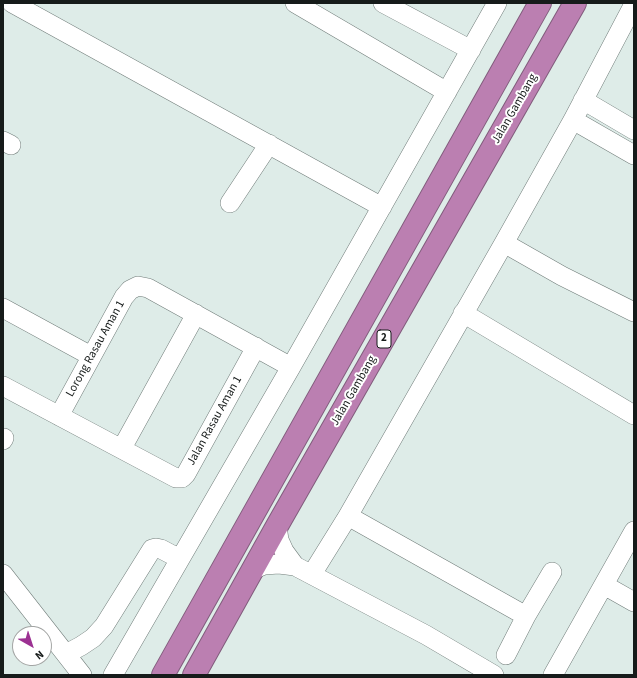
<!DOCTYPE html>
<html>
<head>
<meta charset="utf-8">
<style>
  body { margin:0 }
  #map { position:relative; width:637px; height:678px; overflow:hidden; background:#deece8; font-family:"Source Sans 3",sans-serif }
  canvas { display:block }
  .frame { position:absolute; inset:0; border:4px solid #161b1a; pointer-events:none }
  .north { position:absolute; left:12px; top:626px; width:40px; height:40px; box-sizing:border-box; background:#fff; border:1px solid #a2a4a3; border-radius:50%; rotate:141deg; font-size:11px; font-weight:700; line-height:16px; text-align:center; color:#161b1a }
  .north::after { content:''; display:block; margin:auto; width:14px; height:18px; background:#9c3192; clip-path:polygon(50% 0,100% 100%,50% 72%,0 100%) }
</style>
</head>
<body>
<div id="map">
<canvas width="637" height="678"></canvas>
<div class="frame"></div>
<div class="north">N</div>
</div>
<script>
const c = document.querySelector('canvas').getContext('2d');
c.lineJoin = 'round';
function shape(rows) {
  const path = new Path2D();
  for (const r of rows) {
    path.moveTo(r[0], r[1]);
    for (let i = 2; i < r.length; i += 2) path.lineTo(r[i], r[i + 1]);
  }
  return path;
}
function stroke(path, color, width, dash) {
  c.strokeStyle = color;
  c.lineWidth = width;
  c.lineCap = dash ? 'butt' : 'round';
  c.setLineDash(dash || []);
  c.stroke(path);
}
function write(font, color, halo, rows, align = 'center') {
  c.font = font + ' "Source Sans 3",sans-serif';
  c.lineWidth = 4;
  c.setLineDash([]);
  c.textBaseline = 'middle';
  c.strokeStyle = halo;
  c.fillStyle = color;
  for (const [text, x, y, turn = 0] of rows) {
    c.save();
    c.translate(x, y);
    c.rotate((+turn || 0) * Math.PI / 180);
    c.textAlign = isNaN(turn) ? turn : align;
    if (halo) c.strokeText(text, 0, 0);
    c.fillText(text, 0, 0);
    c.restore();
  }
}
const minor = shape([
  [12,3,382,207],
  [295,3,447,92],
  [383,3,471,50],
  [583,100,634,130],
  [573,120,634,155],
  [3,141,11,145],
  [230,203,269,144],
  [504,243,562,276,634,312],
  [3,308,91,356],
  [463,313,634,415],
  [3,386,176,478,182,478,186,474,256,347],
  [59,416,124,297,130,290,138,286,148,288,291,367],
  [3,440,4,438],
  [122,448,196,314],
  [348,516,526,616],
  [277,526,279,540,284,551,295,566],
  [252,570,264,565,279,564,295,566,426,635,494,675],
  [3,574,82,675],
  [312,574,348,516,504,243,573,120,634,4],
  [604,585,634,602],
  [66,654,81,646,93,638,104,626,152,549,156,548,161,549,180,559],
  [506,655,526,616,552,572],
  [113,675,291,367,497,3],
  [553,675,634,531]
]);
const highway = shape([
  [163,675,540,3],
  [194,675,277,526,575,3]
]);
stroke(minor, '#707c79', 20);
stroke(highway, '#815c7c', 24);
stroke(minor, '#fff', 19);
stroke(highway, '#bb7fb1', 22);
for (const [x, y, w] of [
  [384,339,14]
]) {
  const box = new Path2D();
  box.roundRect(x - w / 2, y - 9, w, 18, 3);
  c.fillStyle = '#fff';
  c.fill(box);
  stroke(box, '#161b1a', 1);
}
write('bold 11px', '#161b1a', null, [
  ["2",384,339]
]);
write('12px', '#161b1a', '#fff', [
  ["Jalan Gambang",515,109,-60],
  ["Lorong Rasau Aman 1",96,349,-61],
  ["Jalan Gambang",354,391,-60],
  ["Jalan Rasau Aman 1",215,421,-61]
]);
</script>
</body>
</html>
